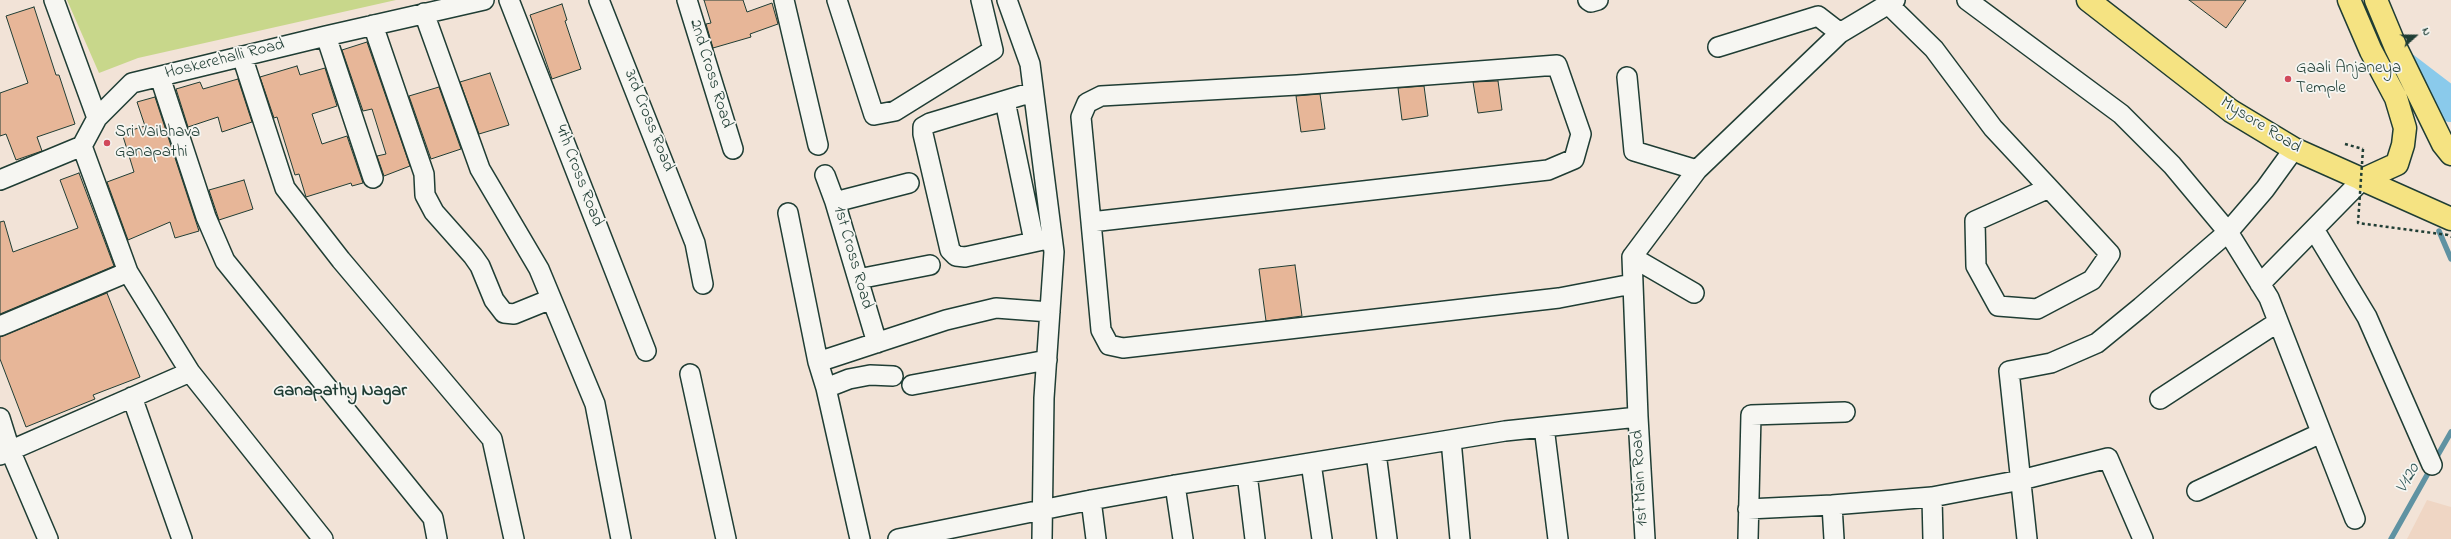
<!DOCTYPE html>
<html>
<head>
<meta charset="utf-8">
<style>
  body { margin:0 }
  #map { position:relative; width:2451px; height:539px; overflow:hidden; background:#f2e3d7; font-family:"Indie Flower",sans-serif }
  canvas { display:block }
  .north { position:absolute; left:2395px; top:16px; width:40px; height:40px; -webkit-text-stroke:3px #f6f6f2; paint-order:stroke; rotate:69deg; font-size:11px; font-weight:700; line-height:16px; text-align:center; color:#1f3d34 }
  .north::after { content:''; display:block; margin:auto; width:14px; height:18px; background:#1f3d34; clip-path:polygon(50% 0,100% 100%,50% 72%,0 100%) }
</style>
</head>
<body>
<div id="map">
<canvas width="2451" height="539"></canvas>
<div class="north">N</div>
</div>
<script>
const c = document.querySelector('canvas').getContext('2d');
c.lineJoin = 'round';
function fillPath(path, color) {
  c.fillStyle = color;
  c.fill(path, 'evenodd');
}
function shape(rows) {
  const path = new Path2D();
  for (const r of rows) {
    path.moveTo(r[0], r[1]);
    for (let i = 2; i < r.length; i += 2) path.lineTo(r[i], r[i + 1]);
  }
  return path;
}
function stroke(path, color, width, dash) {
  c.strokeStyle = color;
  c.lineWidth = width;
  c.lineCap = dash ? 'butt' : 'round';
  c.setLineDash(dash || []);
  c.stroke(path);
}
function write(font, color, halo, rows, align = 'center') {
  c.font = font + ' "Indie Flower",sans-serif';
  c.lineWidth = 3.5;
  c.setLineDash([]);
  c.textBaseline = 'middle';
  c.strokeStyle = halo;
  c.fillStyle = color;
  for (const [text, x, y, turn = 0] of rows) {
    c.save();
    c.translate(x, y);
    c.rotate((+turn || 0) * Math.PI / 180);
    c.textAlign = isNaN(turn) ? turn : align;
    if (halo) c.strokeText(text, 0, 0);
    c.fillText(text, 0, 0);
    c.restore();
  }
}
fillPath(shape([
  [2427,500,2451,507,2451,539,2407,539]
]), '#efd6c4');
fillPath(shape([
  [67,0,396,0,138,58,99,73]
]), '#c8d78b');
stroke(shape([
  [2439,231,2451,259],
  [2435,460,2451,432],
  [2391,539,2431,468]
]), '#5f92a2', 5.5);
stroke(shape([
  [2391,59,2451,105]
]), '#8acaeb', 34);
const building = shape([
  [704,0,743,0,747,12,772,3,778,24,750,34,751,37,713,48,706,24,711,23,704,0],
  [2189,0,2246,0,2226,28,2189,0],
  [562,4,567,20,565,21,581,69,552,79,530,15,562,4],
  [34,7,56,75,59,75,75,124,37,137,42,151,16,160,6,134,0,136,0,93,28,83,6,16,34,7],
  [367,42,410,166,384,176,377,156,386,154,372,109,363,111,342,50,367,42],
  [297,66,300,75,325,68,337,106,312,114,322,144,347,136,363,183,352,186,351,183,306,197,299,174,295,175,277,117,274,118,260,77,297,66],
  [490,73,509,125,479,134,460,82,490,73],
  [238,79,252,122,222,132,218,117,188,127,176,89,200,82,203,89,238,79],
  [1498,81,1502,110,1478,113,1473,82,1498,81],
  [1424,86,1428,116,1402,120,1398,88,1424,86],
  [439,87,461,149,431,159,409,96,439,87],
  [1320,94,1325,129,1301,132,1296,96,1320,94],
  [155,97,199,231,175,238,170,222,128,240,107,182,134,172,122,133,145,126,137,102,155,97],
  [79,173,114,266,0,314,0,222,4,221,13,252,78,228,60,180,79,173],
  [244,180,253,209,219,220,209,190,244,180],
  [1295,265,1302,316,1266,321,1259,269,1295,265],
  [107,293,140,377,93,395,95,399,26,427,0,359,0,337,107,293]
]);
fillPath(building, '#e7b698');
stroke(building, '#1f3d34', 1);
const minor = shape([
  [54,0,97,118],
  [509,0,646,351],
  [599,0,695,243,703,284],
  [687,0,733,149],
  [784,0,818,145],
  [837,0,874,115,895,111,993,50,981,0],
  [1007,0,1030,64,1054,252,1044,398,1042,539],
  [1588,0,1591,2,1598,0],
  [1967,0,2121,114,2172,165,2228,232,2269,298,2355,519],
  [1889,5,1934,49,1993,128,2049,188,2110,254,2092,280,2037,309,1998,306,1976,266,1975,221,2049,188],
  [424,13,480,169,539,269,595,404,621,539],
  [373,25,424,174,425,195,434,212,473,256,480,266,494,300,504,313,514,314,551,299],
  [326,36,373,178],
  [1718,47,1818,16,1840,33],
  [242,56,285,188,341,260,492,439,514,539],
  [160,77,206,217,225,261,433,518,437,539],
  [1627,77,1634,151,1697,170],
  [1033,92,930,123,923,127,923,134,950,250,956,256,965,257,1052,238],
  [1005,101,1034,241],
  [82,146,128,272,190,372,323,539],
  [825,175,835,202,877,343],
  [0,180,82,146,97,118,132,83,326,36,484,0],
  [835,202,909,183],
  [788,213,818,362,826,388,860,539],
  [1091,222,1548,170,1574,159,1581,134,1557,65,1297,85,1101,96,1087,103,1081,117,1091,222,1101,330,1109,345,1123,348,1559,298,1632,284],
  [2315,231,2367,317,2432,465],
  [1632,257,1694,293],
  [858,279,930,265],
  [2260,284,2362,180],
  [0,326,128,272],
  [818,362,946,320,996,308,1050,312],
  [690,374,726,539],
  [912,385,1047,360],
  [826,388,849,379,870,375,893,376],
  [132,397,182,539],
  [2160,399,2278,322],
  [0,418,10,450,48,539],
  [1544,427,1558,539],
  [1451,440,1460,539],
  [1376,453,1387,539],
  [0,455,190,372],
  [1311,463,1322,539],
  [1247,474,1255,539],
  [1175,485,1183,539],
  [2197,491,2321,433],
  [1932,497,1933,539],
  [1091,500,1096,539],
  [1832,505,1834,539],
  [1748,509,1832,505,1932,497,2021,480,2108,458,2143,539],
  [898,539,1091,500,1175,485,1505,431,1638,417],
  [1645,539,1638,417,1632,257,1697,170,1840,33,1895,0],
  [1748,539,1751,415,1845,412],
  [2027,539,2009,371,2051,363,2097,343,2141,307,2228,232,2265,189,2294,149]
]);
const highway = shape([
  [2088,0,2231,111,2294,149,2451,219],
  [2349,0,2371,51,2396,98,2405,128,2403,145,2397,164,2362,180],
  [2376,0,2396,48,2443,144,2451,154]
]);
stroke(minor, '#1f3d34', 22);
stroke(highway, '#1f3d34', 25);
stroke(shape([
  [2345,144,2363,149]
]), '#1f3d34', 2.5, [3, 3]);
stroke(minor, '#f6f6f2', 19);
stroke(highway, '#f5e382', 22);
stroke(shape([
  [2363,149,2358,223,2448,235,2451,237]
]), '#1f3d34', 2.5, [3, 3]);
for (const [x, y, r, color] of [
  [2288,79,4,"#d1495b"],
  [107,143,4,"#d1495b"]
]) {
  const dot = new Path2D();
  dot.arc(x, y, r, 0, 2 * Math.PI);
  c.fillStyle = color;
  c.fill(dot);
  stroke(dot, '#f6f6f2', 1.5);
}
write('17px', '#1f3d34', '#f6f6f2', [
  ["Hoskerehalli Road",225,60,-14],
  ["2nd Cross Road",710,74,73],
  ["3rd Cross Road",648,121,68],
  ["Mysore Road",2260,126,32],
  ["4th Cross Road",578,176,69],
  ["1st Cross Road",852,258,74],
  ["1st Main Road",1641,478,-93]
]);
write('17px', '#1f3d34', '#f6f6f2', [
  ["Gaali Anjaneya",2296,69],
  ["Temple",2296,89],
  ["Sri Vaibhava",115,133],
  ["Ganapathi",115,153]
], 'left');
write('bold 18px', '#1f3d34', '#f6f6f2', [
  ["Ganapathy Nagar",340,392]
]);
write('italic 18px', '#345959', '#f6f6f2', [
  ["V120",2409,479,-61]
]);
</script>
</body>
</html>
